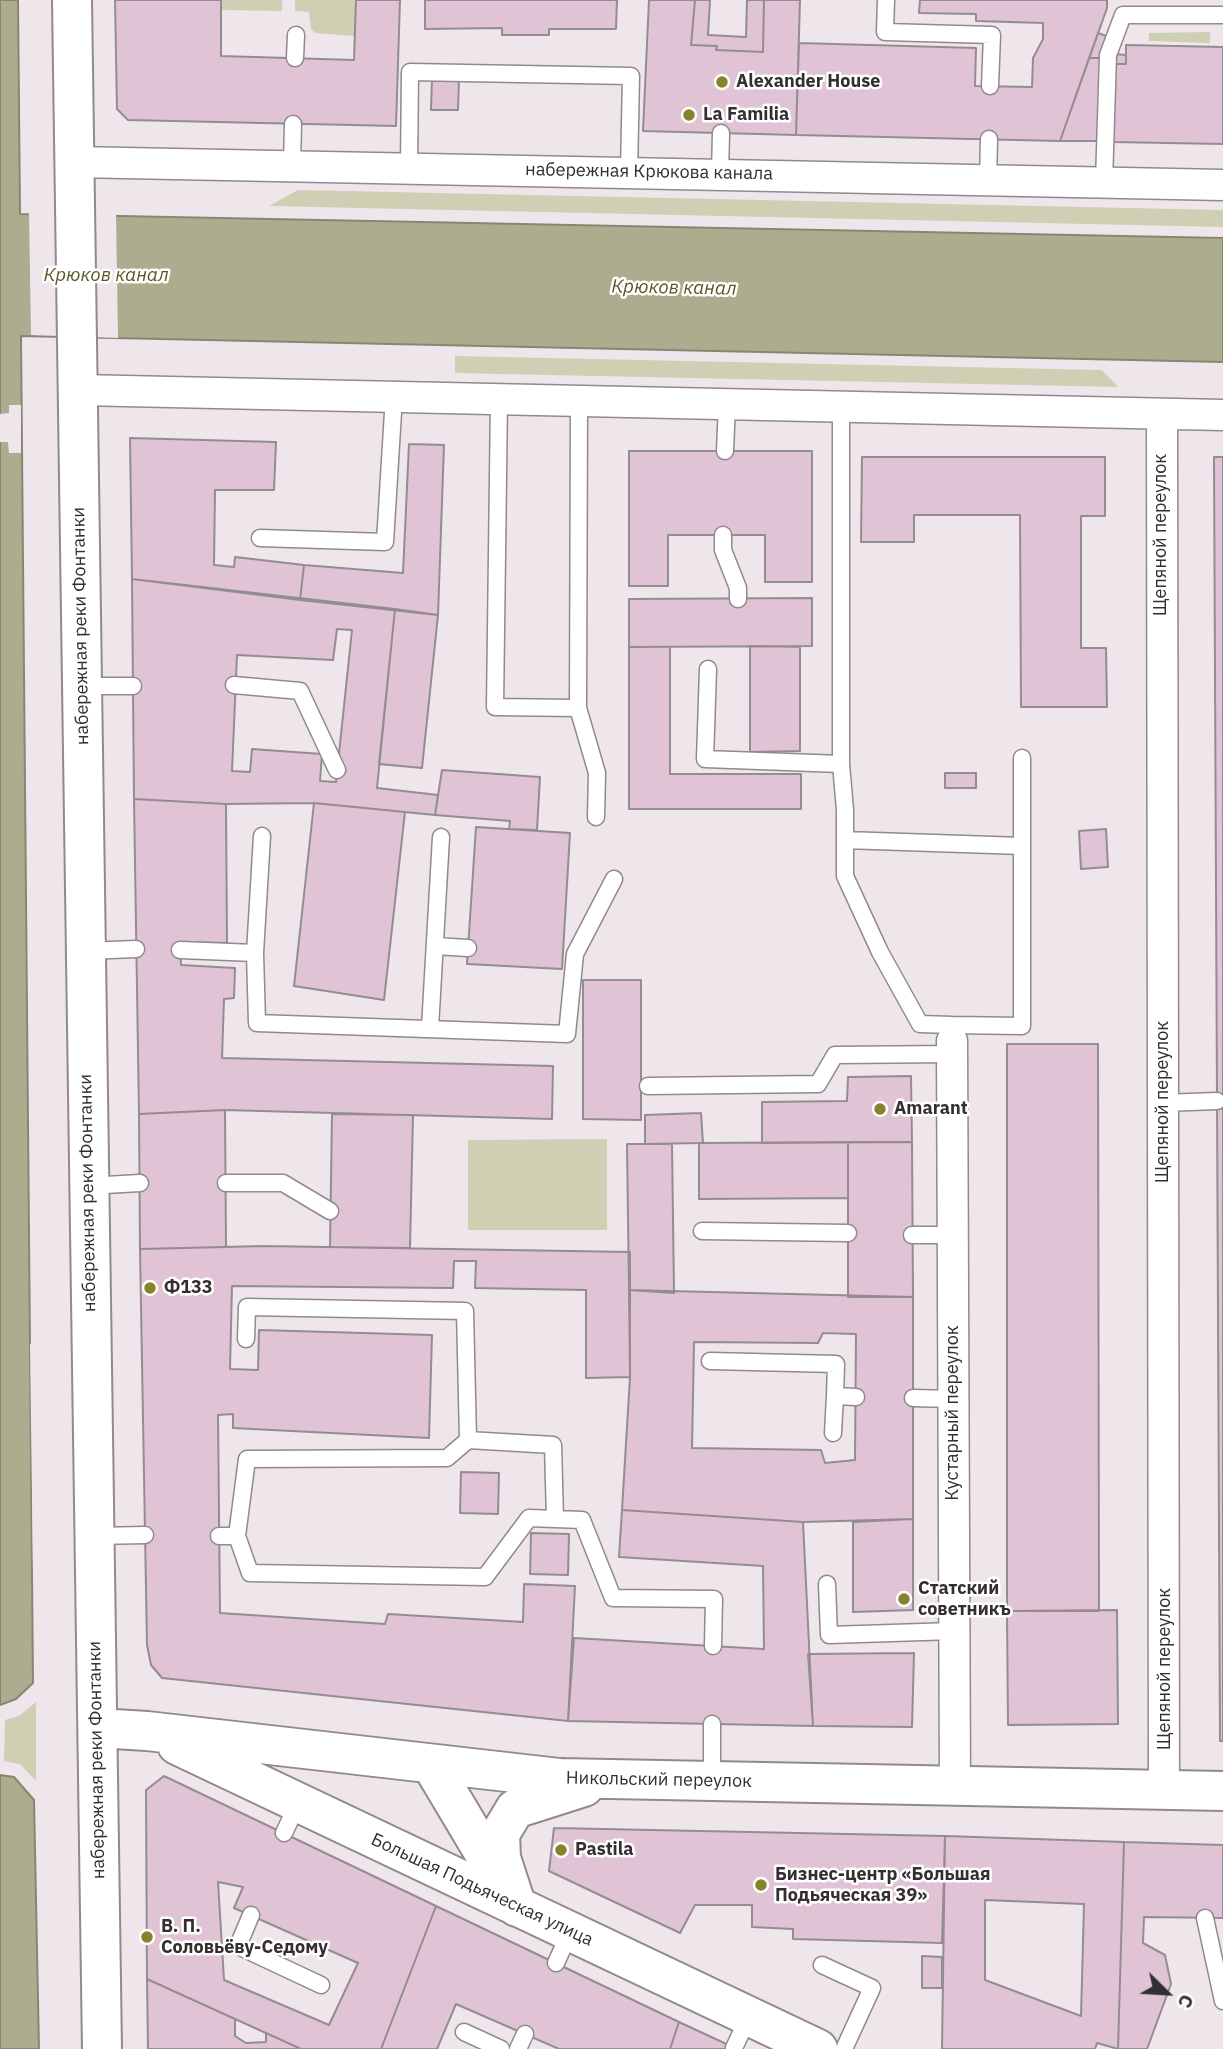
<!DOCTYPE html>
<html>
<head>
<meta charset="utf-8">
<style>
  body { margin:0 }
  #map { position:relative; width:1223px; height:2049px; overflow:hidden; background:#efe6ec; font-family:"IBM Plex Sans",sans-serif }
  canvas { display:block }
  .north { position:absolute; left:1132px; top:1958px; width:70px; height:70px; -webkit-text-stroke:5px #fff; paint-order:stroke; rotate:114deg; font-size:19px; font-weight:700; line-height:28px; text-align:center; color:#332f31 }
  .north::after { content:''; display:block; margin:auto; width:24px; height:32px; background:#332f31; clip-path:polygon(50% 0,100% 100%,50% 72%,0 100%) }
</style>
</head>
<body>
<div id="map">
<canvas width="1223" height="2049"></canvas>
<div class="north">С</div>
</div>
<script>
const c = document.querySelector('canvas').getContext('2d');
c.lineJoin = 'round';
function fillPath(path, color) {
  c.fillStyle = color;
  c.fill(path, 'evenodd');
}
function shape(rows) {
  const path = new Path2D();
  for (const r of rows) {
    path.moveTo(r[0], r[1]);
    for (let i = 2; i < r.length; i += 2) path.lineTo(r[i], r[i + 1]);
  }
  return path;
}
function stroke(path, color, width, dash) {
  c.strokeStyle = color;
  c.lineWidth = width;
  c.lineCap = dash ? 'butt' : 'round';
  c.setLineDash(dash || []);
  c.stroke(path);
}
function write(font, color, halo, rows, align = 'center') {
  c.font = font + ' "IBM Plex Sans",sans-serif';
  c.lineWidth = 5;
  c.setLineDash([]);
  c.textBaseline = 'middle';
  c.strokeStyle = halo;
  c.fillStyle = color;
  for (const [text, x, y, turn = 0] of rows) {
    c.save();
    c.translate(x, y);
    c.rotate((+turn || 0) * Math.PI / 180);
    c.textAlign = isNaN(turn) ? turn : align;
    if (halo) c.strokeText(text, 0, 0);
    c.fillText(text, 0, 0);
    c.restore();
  }
}
fillPath(shape([
  [221,0,282,0,282,11,221,10],
  [295,0,356,0,355,36,315,33,311,29,309,12,295,11],
  [1210,32,1210,43,1149,41,1149,33],
  [298,190,1223,210,1223,227,269,206],
  [455,356,1102,370,1118,387,455,373],
  [607,1139,607,1230,468,1230,468,1140],
  [36,1702,36,1781,20,1764,4,1761,5,1720,19,1716]
]), '#cfcfb3');
const water = shape([
  [0,0,18,0,20,214,1223,238,1223,362,21,336,33,1683,16,1699,0,1705,0,0],
  [0,1775,14,1777,34,1800,39,2049,0,2049,0,1775]
]);
fillPath(water, '#acac8f');
stroke(water, '#888673', 2);
fillPath(shape([
  [29,213,116,213,118,338,31,335],
  [9,405,21,405,21,453,9,453,8,442,0,442,0,414,9,413],
  [30,1344,33,1344,36,1573,33,1573]
]), '#efe6ec');
const building = shape([
  [115,0,221,0,221,56,354,60,356,0,400,0,396,126,128,120,117,109,115,0],
  [425,0,617,0,616,29,549,29,549,35,502,35,502,28,425,29,425,0],
  [649,0,695,0,691,45,717,46,716,50,763,52,764,0,800,0,796,135,643,131,649,0],
  [695,0,710,0,708,35,746,37,747,0,764,0,763,52,716,50,717,46,691,45,695,0],
  [920,0,1107,0,1107,8,1060,141,796,135,799,43,976,48,975,86,1032,87,1033,58,1043,39,1043,23,976,21,976,14,919,13,920,0],
  [1098,33,1109,37,1101,58,1089,58,1098,33],
  [1126,45,1223,47,1223,144,1112,142,1114,64,1126,64,1126,45],
  [1114,54,1126,55,1126,64,1114,64,1114,54],
  [1089,58,1101,58,1098,141,1060,141,1089,58],
  [432,79,459,79,458,110,431,110,432,79],
  [130,438,276,442,274,490,215,490,214,565,234,567,235,557,304,565,300,600,132,579,130,438],
  [409,444,444,445,438,615,300,600,304,565,403,573,409,444],
  [629,451,812,451,812,582,765,582,765,535,668,535,668,586,629,586,629,451],
  [862,457,1105,457,1105,516,1081,516,1081,648,1106,648,1107,707,1021,707,1020,515,914,515,914,542,861,542,862,457],
  [1214,457,1223,457,1223,1741,1220,1741,1214,457],
  [132,579,395,609,377,788,438,795,435,815,314,803,226,804,134,799,132,579],
  [337,629,352,630,336,782,320,781,322,754,252,749,250,772,232,771,237,655,333,660,337,629],
  [812,598,812,646,629,647,629,599,812,598],
  [395,609,438,615,422,768,379,764,395,609],
  [750,646,800,647,800,751,750,752,750,646],
  [629,647,670,647,670,774,801,774,801,809,629,809,629,647],
  [442,770,540,777,537,830,509,829,510,821,435,815,442,770],
  [945,773,976,773,976,788,945,788,945,773],
  [134,799,226,804,227,943,180,942,181,965,235,968,234,998,224,999,222,1058,553,1066,552,1119,225,1110,139,1114,134,799],
  [314,803,405,812,384,1000,294,986,314,803],
  [476,827,570,833,562,969,467,964,476,827],
  [1106,829,1108,867,1081,869,1079,831,1106,829],
  [583,980,641,980,641,1120,583,1119,583,980],
  [1007,1044,1098,1044,1099,1611,1007,1611,1007,1044],
  [911,1076,912,1142,762,1143,762,1102,847,1101,848,1077,911,1076],
  [225,1110,226,1247,140,1249,139,1114,225,1110],
  [701,1113,703,1143,645,1144,645,1115,701,1113],
  [332,1114,413,1115,410,1248,330,1247,332,1114],
  [848,1142,912,1142,913,1297,848,1297,848,1142],
  [848,1142,848,1198,699,1199,699,1143,848,1142],
  [627,1144,672,1144,674,1293,629,1290,627,1144],
  [265,1246,630,1252,630,1377,586,1378,586,1290,475,1288,476,1261,454,1261,453,1288,232,1286,230,1369,258,1370,259,1330,432,1335,429,1438,233,1428,233,1414,218,1415,220,1613,385,1624,388,1614,523,1622,524,1584,575,1586,568,1721,162,1678,151,1665,147,1645,140,1249,265,1246],
  [629,1290,913,1297,913,1519,803,1522,622,1510,630,1377,629,1290],
  [823,1333,856,1334,855,1460,825,1463,821,1450,692,1448,694,1342,818,1343,823,1333],
  [461,1472,499,1473,498,1514,460,1513,461,1472],
  [622,1510,803,1522,813,1726,568,1721,574,1638,764,1649,763,1566,619,1557,622,1510],
  [913,1519,913,1610,853,1612,853,1522,913,1519],
  [531,1533,569,1534,568,1575,530,1574,531,1533],
  [1117,1610,1118,1724,1008,1725,1007,1611,1117,1610],
  [914,1653,912,1727,813,1726,808,1654,914,1653],
  [164,1776,436,1906,381,2049,301,2049,147,1979,146,1790,164,1776],
  [218,1882,243,1887,234,1908,358,1963,329,2025,224,1980,218,1882],
  [554,1828,945,1836,942,1943,793,1939,793,1929,752,1927,752,1905,695,1905,680,1933,549,1871,554,1828],
  [945,1836,1124,1842,1118,2049,1097,2043,1095,2049,942,2049,945,1836],
  [985,1900,1084,1904,1081,2016,985,1980,985,1900],
  [1124,1842,1223,1845,1223,1918,1144,1917,1143,1943,1165,1955,1171,1984,1147,2049,1118,2049,1124,1842],
  [436,1906,679,2022,670,2049,559,2049,456,2004,437,2049,381,2049,436,1906],
  [922,1956,942,1957,942,1988,922,1988,922,1956],
  [147,1979,235,2019,235,2036,246,2043,266,2042,266,2033,301,2049,148,2049,147,1979],
  [679,2022,737,2049,670,2049,679,2022]
]);
fillPath(building, '#e0c4d6');
stroke(building, '#938c91', 2);
const service = shape([
  [886,0,885,32,992,35,990,86],
  [295,58,296,35],
  [292,164,293,124],
  [409,167,410,72,631,76,629,172],
  [720,174,721,133],
  [988,180,989,139],
  [1104,182,1108,55,1123,15,1223,15],
  [499,399,495,707,578,708],
  [579,401,578,708,597,773,596,817],
  [841,406,841,764,845,810,845,876,880,952,920,1024,952,1025,952,1041],
  [725,451,727,404],
  [723,535,723,550,738,588,738,599],
  [260,538,385,542,394,396],
  [708,669,705,759,841,764],
  [234,685,300,691,337,770],
  [81,686,133,686],
  [845,840,1022,846],
  [435,946,468,948],
  [180,950,255,953,257,1023,567,1034,575,954,614,879],
  [85,951,136,949],
  [255,953,262,836],
  [952,1025,1022,1026,1022,758],
  [430,1028,441,837],
  [648,1086,818,1084,835,1055,952,1054],
  [1163,1103,1217,1101],
  [226,1183,283,1183,330,1211],
  [88,1186,140,1183],
  [702,1231,848,1233],
  [912,1235,953,1235],
  [710,1361,836,1364,835,1396],
  [913,1398,953,1399],
  [833,1433,835,1396,856,1397],
  [468,1440,553,1445,555,1519],
  [95,1536,145,1535],
  [219,1536,237,1536,250,1573,485,1577,529,1518,582,1520,613,1598,714,1599,713,1646],
  [237,1536,247,1459,447,1458,468,1440,465,1311,247,1307,246,1339],
  [827,1584,829,1635,954,1631],
  [712,1781,712,1724],
  [284,1833,298,1803],
  [251,1915,238,1946,321,1985],
  [1205,1918,1223,2001],
  [556,1963,570,1932],
  [822,1965,872,1988,844,2049],
  [464,2032,501,2049],
  [734,2048,749,2016],
  [518,2049,525,2034]
]);
const minor = shape([
  [75,162,1223,185],
  [79,390,1223,415],
  [1162,414,1164,1790],
  [952,1041,955,1786]
]);
const tertiary = shape([
  [72,0,102,2049],
  [98,1728,147,1731,559,1778,1223,1791],
  [177,1745,818,2049],
  [431,1764,499,1878],
  [517,1907,501,1858,500,1834,515,1809,584,1787]
]);
stroke(service, '#91898e', 19);
stroke(minor, '#91898e', 33);
stroke(tertiary, '#91898e', 42);
stroke(service, '#fff', 16);
stroke(minor, '#fff', 30);
stroke(tertiary, '#fff', 38);
for (const [x, y, r, color] of [
  [722,82,7,"#85832b"],
  [689,115,7,"#85832b"],
  [880,1109,7,"#85832b"],
  [150,1288,7,"#85832b"],
  [904,1599,7,"#85832b"],
  [561,1850,7,"#85832b"],
  [761,1885,7,"#85832b"],
  [147,1937,7,"#85832b"]
]) {
  const dot = new Path2D();
  dot.arc(x, y, r, 0, 2 * Math.PI);
  c.fillStyle = color;
  c.fill(dot);
  stroke(dot, '#fff', 2.5);
}
write('bold 18px', '#332f31', '#fff', [
  ["Alexander House",736,82],
  ["La Familia",703,115],
  ["Amarant",894,1109],
  ["Ф133",164,1288],
  ["Статский",918,1589],
  ["советникъ",918,1610],
  ["Pastila",575,1850],
  ["Бизнес-центр «Большая",775,1875],
  ["Подьяческая 39»",775,1896],
  ["В. П.",161,1927],
  ["Соловьёву-Седому",161,1948]
], 'left');
write('18px', '#332f31', '#fff', [
  ["набережная Крюкова канала",649,172,1],
  ["Щепяной переулок",1161,535,-90],
  ["набережная реки Фонтанки",81,626,-91],
  ["Щепяной переулок",1163,1102,-90],
  ["набережная реки Фонтанки",88,1193,-91],
  ["Кустарный переулок",953,1413,-90],
  ["Щепяной переулок",1165,1669,-90],
  ["набережная реки Фонтанки",97,1760,-91],
  ["Никольский переулок",659,1780,1],
  ["Большая Подьяческая улица",482,1890,25]
]);
write('italic 19px', '#585725', '#fff', [
  ["Крюков канал",106,276],
  ["Крюков канал",674,288,1]
]);
</script>
</body>
</html>
